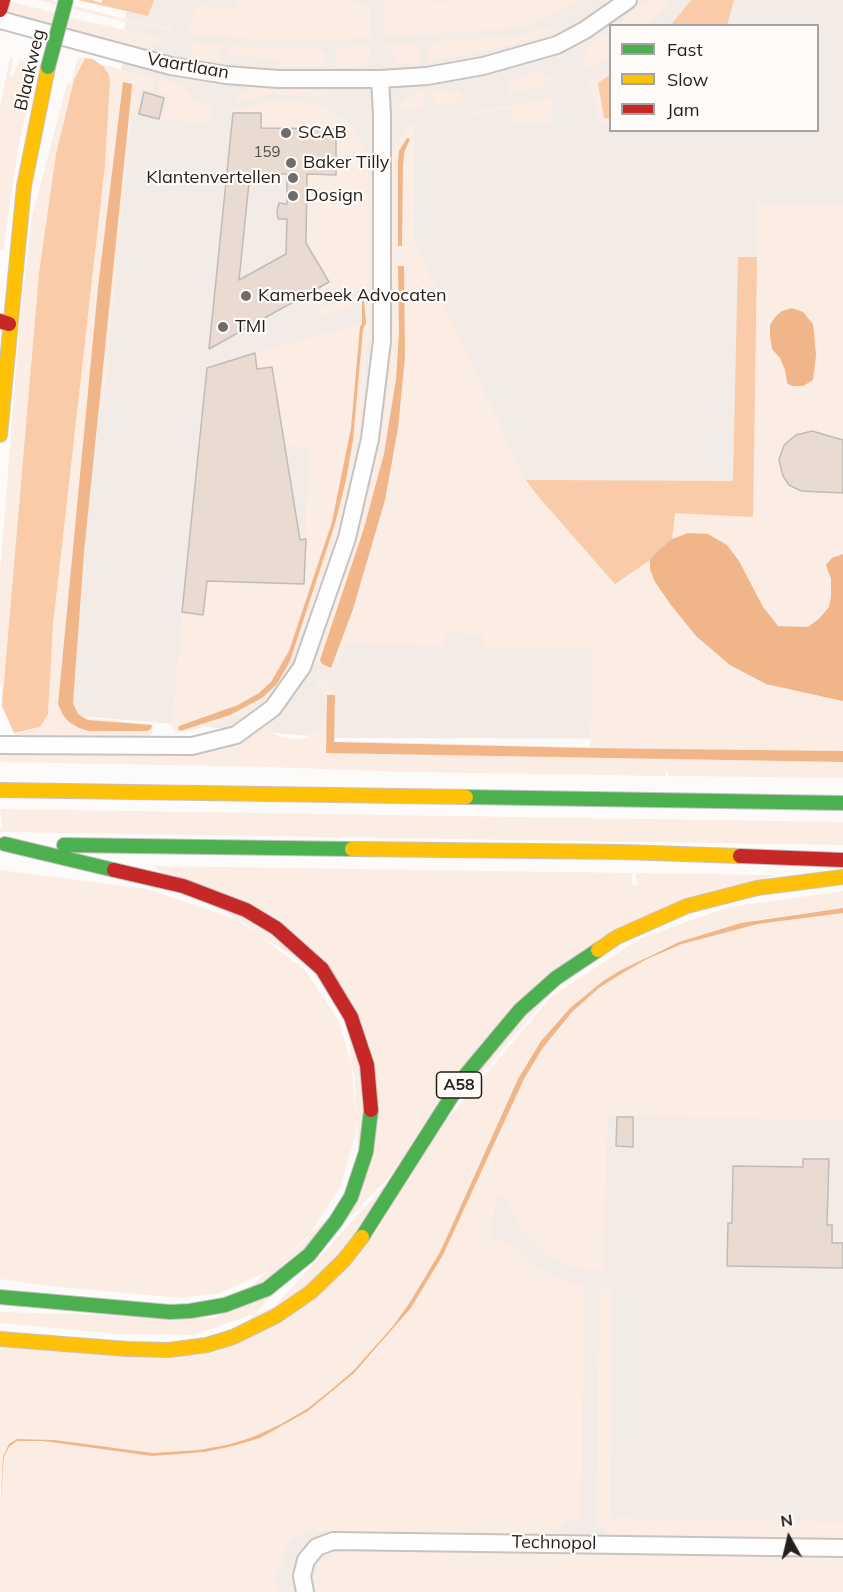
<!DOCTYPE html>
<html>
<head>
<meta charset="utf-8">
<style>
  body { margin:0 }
  #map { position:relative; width:843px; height:1592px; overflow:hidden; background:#fdfbf9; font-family:Mulish,sans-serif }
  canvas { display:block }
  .legend { position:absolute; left:609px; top:24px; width:210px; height:108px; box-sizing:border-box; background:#fefbf8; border:2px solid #a7a3a0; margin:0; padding:8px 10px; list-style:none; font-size:18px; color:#251f1b }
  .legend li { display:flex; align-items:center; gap:12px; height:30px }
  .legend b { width:30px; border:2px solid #a7a3a0 }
  .north { position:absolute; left:759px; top:1508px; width:60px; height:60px; -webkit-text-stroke:4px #fefbf8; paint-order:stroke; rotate:352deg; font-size:16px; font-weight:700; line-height:24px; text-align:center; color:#251f1b }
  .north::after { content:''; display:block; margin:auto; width:21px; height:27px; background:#251f1b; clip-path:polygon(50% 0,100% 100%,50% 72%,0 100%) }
</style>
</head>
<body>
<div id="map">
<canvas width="843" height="1592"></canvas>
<ul class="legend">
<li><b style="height:8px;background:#4caf50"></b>Fast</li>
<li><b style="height:8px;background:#ffc107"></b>Slow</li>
<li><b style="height:8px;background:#c62828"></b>Jam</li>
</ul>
<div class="north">N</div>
</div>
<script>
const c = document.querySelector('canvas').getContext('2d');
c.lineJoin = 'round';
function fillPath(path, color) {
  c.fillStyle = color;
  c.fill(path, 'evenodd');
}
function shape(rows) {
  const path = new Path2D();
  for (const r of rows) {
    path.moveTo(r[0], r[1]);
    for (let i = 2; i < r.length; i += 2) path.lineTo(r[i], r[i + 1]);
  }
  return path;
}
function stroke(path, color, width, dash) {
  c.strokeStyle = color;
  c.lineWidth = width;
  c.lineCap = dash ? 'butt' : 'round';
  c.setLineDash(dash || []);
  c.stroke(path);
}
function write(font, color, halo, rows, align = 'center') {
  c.font = font + ' Mulish,sans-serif';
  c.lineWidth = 4.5;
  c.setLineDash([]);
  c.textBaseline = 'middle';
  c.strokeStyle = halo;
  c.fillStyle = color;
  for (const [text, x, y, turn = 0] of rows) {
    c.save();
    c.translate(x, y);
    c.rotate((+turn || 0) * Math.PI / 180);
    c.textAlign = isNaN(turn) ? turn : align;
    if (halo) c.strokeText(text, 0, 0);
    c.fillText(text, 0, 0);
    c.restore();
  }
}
fillPath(shape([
  [127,0,843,0,843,739,333,738,69,715],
  [610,26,818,26,818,130,610,130],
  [843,951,843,1592,0,1592,418,1334,503,1122]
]), '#f3ebe5');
fillPath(shape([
  [6,0,84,21,164,38,163,41,148,49,81,33,0,11],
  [36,0,51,0,121,18,172,27,170,32,150,28],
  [238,0,349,0,370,5,370,38,280,41,186,34,196,6,235,8],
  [384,0,448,2,449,0,579,0,556,13,521,28,385,37],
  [648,0,670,0,646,25,617,25],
  [550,25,553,30,525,41,484,52,428,61,428,47,434,42,522,35],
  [610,30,610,55,586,71,583,61,590,43],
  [186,41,221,45,220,61,197,58,185,46],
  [411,43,416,44,419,48,421,62,400,64,385,44],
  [370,45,370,59,366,67,335,68,335,53,340,48],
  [228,46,320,49,326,54,327,67,280,67,280,60,227,55],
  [10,57,13,58,10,74,12,76,14,75,20,60,36,64,17,156,3,250,0,250,0,106],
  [78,57,85,58,74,80,56,154,39,273,4,704,2,706,3,703,1,703,2,685,0,684,0,572,20,321,32,216,67,84,71,84],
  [101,64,156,78,153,91,141,89,136,111,139,114,132,113,105,387,106,396,103,397,102,409,100,409,132,84,123,83,98,287,58,704,79,728,89,731,147,731,152,726,88,720,81,717,153,724,152,735,150,737,15,735,14,733,36,729,48,714,53,625,105,165,110,83,107,71],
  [610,70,610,75,598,83,604,118,610,119,610,123,600,123,589,83],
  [536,71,549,77,552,85,509,94,507,82],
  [160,79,181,85,198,101,212,107,210,124,159,119,160,117,163,118,169,96,157,92],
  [251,88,327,91,327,94,322,97,273,94,235,103,236,99],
  [420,90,425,90,424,104,421,108,414,110,396,110,406,98],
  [432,90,461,91,463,102,437,105,433,100],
  [552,97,552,122,514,122,511,109,414,124,414,241,526,480,537,495,614,584,650,560,650,569,655,582,696,636,826,699,843,701,843,721,702,678,728,688,843,722,843,751,588,748,334,742,335,695,327,695,326,752,843,762,843,778,668,776,668,772,666,772,666,776,407,772,269,767,0,762,0,752,164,754,207,751,220,749,243,740,264,726,280,737,293,739,306,738,319,728,326,713,324,697,313,676,329,684,336,694,335,741,590,747,592,649,482,647,482,634,446,633,445,646,345,644,334,673,318,665,316,659,365,511,383,424,390,370,393,320,391,154,408,125],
  [404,266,404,378,398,428,385,500,353,609,331,668,320,660,364,528,384,454,396,379],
  [274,101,316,103,325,106,349,123,368,155,369,332,358,444,347,501,324,581,308,627,305,626,285,673,266,698,236,716,209,726,176,733,171,726,183,613,203,615,207,581,304,584,308,447,285,446,272,367,257,369,255,353,361,324,360,304,322,316,319,308,361,294,361,290,314,304,308,293,328,282,308,246,306,247,307,170,339,171,339,159,359,159,358,155,336,155,261,129,261,113,233,112,232,115,232,110],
  [362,302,366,323,363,329,353,440,346,480,290,661,273,689,262,698,230,715,180,731,178,730,238,705,259,693,271,682,289,651,332,522,351,428,360,327,362,324],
  [757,203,843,204,843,440,812,431,799,434,784,445,779,460,783,476,796,489,809,493,843,493,843,554,832,558,826,565,831,579,831,596,829,607,808,627,794,628,778,626,763,607,741,565,688,533,672,539,674,513,753,516],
  [0,809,843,822,843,845,0,832,0,828,2,827],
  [153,866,632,873,632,885,637,885,636,873,775,875,599,938,385,1185,274,1307,193,1335,116,1334,0,1323,0,1312,215,1318,362,1188,345,990],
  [0,870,148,889,243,922,306,971,339,1021,355,1077,356,1134,340,1187,308,1237,269,1271,220,1293,182,1298,46,1286,0,1279],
  [843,891,843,908,762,919,679,942,659,950,603,981,570,1008,541,1041,518,1079,440,1252,410,1302,393,1326,354,1370,331,1390,307,1409,281,1424,253,1437,227,1445,198,1450,153,1453,55,1440,17,1439,4,1451,0,1487,0,1345,217,1352,456,1109,552,996,641,938,729,907],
  [843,913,843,1120,607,1116,604,1271,575,1269,550,1258,535,1245,519,1226,501,1194,496,1202,492,1224,491,1241,500,1241,511,1244,537,1267,551,1275,567,1282,584,1285,581,1520,567,1520,551,1534,308,1531,293,1539,286,1548,284,1561,274,1578,279,1592,0,1592,0,1510,4,1456,10,1446,17,1441,27,1440,152,1456,205,1452,233,1446,260,1438,308,1411,371,1355,411,1308,443,1255,524,1079,542,1049,572,1012,599,988,621,974,647,959,682,944,758,924],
  [612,1286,610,1518,843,1522,843,1538,611,1535,597,1524,599,1295,603,1288],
  [344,1551,843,1558,843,1592,316,1592,314,1578,319,1563,333,1553]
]), '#fbede4');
fillPath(shape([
  [78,0,91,0,102,3,102,0,154,0,148,16],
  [691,0,734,0,727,25,671,25],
  [85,58,93,59,104,67,109,75,110,83,105,165,53,625,48,714,40,727,14,733,2,706,39,273,56,154,74,80],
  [610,75,610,119,604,118,598,83],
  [738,257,757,257,753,517,675,513,672,539,650,560,615,584,537,495,526,480,733,481]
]), '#f9cba8');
fillPath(shape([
  [123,82,132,84,132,86,84,552,73,703,78,714,88,720,152,725,151,729,147,731,89,731,79,728,69,722,63,715,58,704,98,287],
  [407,138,410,139,404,153,403,167,402,246,398,246,398,161,399,151],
  [398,266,404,266,405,357,398,428,385,500,353,609,331,668,322,664,320,660,364,528,384,454,396,379,399,334],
  [362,301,364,301,366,323,363,329,353,440,346,480,335,524,290,661,277,684,262,698,230,715,180,731,178,729,179,726,238,705,259,693,271,682,289,651,332,522,351,428,360,327,362,324],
  [792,308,803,312,813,324,816,355,813,380,803,386,792,386,787,383,785,370,780,358,772,349,770,336,770,325,775,317,782,311],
  [688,533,708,534,727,545,739,561,763,607,778,626,808,627,819,619,829,607,831,596,831,579,826,565,832,558,843,554,843,701,766,684,730,665,696,636,671,605,655,582,650,569,650,560,657,552,672,539],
  [327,695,335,695,334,742,588,748,843,751,843,762,326,753],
  [843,908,843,913,758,924,682,944,647,959,621,974,599,988,572,1012,542,1049,524,1079,443,1255,411,1308,354,1373,308,1411,260,1438,233,1446,205,1452,152,1456,42,1441,17,1441,10,1446,4,1456,0,1510,3,1456,9,1444,17,1439,55,1440,153,1453,198,1450,227,1445,253,1437,281,1424,307,1409,331,1390,354,1370,393,1326,410,1302,440,1252,518,1079,541,1041,570,1008,603,981,621,970,679,942,741,923]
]), '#f0b689');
const building = shape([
  [144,92,164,98,159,119,139,114,144,92],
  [233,113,261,113,261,128,336,129,336,175,307,174,306,243,329,282,209,349,233,113],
  [250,173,287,174,287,204,279,203,277,211,278,219,287,219,286,254,239,280,250,173],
  [255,353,257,369,272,367,300,540,306,539,304,584,207,581,203,615,182,612,207,368,255,353],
  [812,431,843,440,843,493,801,491,789,485,783,476,779,460,784,445,796,435,812,431],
  [617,1117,633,1117,633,1147,616,1146,617,1117],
  [803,1159,829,1159,827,1225,832,1225,832,1243,843,1243,843,1268,727,1266,728,1223,732,1223,733,1166,803,1167,803,1159]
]);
fillPath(building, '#e9dbd1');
stroke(building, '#bfbbb8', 1.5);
const street = shape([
  [0,20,171,66,226,75,278,79,380,79,427,76,483,66,557,45,585,30,628,0],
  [0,745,192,746,236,735,273,708,302,667,347,538,370,439,382,341,382,115,380,79],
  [305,1592,302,1576,306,1560,317,1547,333,1541,843,1548]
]);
const fast = shape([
  [466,797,843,803],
  [5,844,114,870],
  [64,845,352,849],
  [362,1237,464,1077,520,1010,556,978,598,950],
  [0,1297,170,1312,190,1311,225,1305,267,1289,309,1255,336,1221,351,1197,366,1152,371,1110]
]);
const slow = shape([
  [0,435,24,186,48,67],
  [0,790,466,797],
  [352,849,622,852,740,856],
  [598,950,617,937,687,906,757,888,843,877],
  [0,1339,127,1349,169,1350,207,1345,233,1337,276,1316,311,1292,344,1260,362,1237]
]);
const jam = shape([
  [0,10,3,0],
  [0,321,9,324],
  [740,856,843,860],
  [114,870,183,886,246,910,276,928,322,969,351,1017,367,1065,371,1110]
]);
stroke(street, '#c7c3c0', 20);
stroke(fast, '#c7c3c0', 16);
stroke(slow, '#c7c3c0', 16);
stroke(jam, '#c7c3c0', 16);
stroke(street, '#fffefe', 16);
stroke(fast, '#4caf50', 14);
stroke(slow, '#ffc107', 14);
stroke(jam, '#c62828', 14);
const fastBridge = shape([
  [48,67,66,0]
]);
stroke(fastBridge, '#c7c3c0', 16, []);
stroke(fastBridge, '#4caf50', 14);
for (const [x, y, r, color] of [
  [286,133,6,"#716c69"],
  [291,163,6,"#716c69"],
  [293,178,6,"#716c69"],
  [293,196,6,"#716c69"],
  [246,296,6,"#716c69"],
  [223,327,6,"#716c69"]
]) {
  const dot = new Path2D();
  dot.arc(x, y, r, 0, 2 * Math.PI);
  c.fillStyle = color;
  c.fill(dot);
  stroke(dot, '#fefbf8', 2);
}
write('15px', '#564e48', null, [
  ["159",267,152]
]);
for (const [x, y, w] of [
  [459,1085,45]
]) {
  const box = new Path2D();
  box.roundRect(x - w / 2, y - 13, w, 26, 4.5);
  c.fillStyle = '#fefbf8';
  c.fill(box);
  stroke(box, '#251f1b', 1.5);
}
write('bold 16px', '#251f1b', null, [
  ["A58",459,1085]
]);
write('18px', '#251f1b', '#fefbf8', [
  ["Vaartlaan",188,66,10],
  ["Blaakweg",30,70,-77],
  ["Technopol",554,1543,1]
]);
write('18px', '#251f1b', '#fefbf8', [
  ["SCAB",298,133],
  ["Baker Tilly",303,163],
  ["Klantenvertellen",281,178,"right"],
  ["Dosign",305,196],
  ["Kamerbeek Advocaten",258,296],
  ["TMI",235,327]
], 'left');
</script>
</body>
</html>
